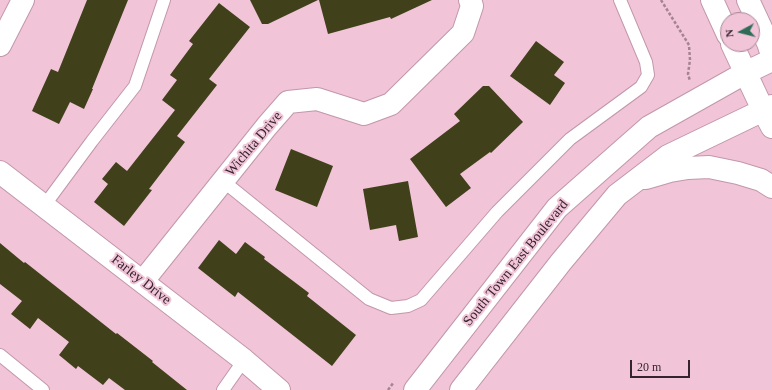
<!DOCTYPE html>
<html>
<head>
<meta charset="utf-8">
<style>
  body { margin:0 }
  #map { position:relative; width:772px; height:390px; overflow:hidden; background:#f1c4d8; font-family:Georgia,serif }
  canvas { display:block }
  .north { position:absolute; left:720px; top:12px; width:40px; height:40px; box-sizing:border-box; background:#f1c4d8; border:1px solid #a68493; border-radius:50%; rotate:263deg; font-size:11px; font-weight:700; line-height:16px; text-align:center; color:#35242c }
  .north::after { content:''; display:block; margin:auto; width:14px; height:18px; background:#2e6c58; clip-path:polygon(50% 0,100% 100%,50% 72%,0 100%) }
  .scale { position:absolute; left:630px; top:360px; width:60px; height:18px; box-sizing:border-box; border:2px solid #35242c; border-top:0; padding-left:5px; font-size:12px; line-height:14px; white-space:nowrap; color:#35242c; -webkit-text-stroke:3px #f1c4d8; paint-order:stroke }
</style>
</head>
<body>
<div id="map">
<canvas width="772" height="390"></canvas>
<div class="north">N</div>
<div class="scale">20 m</div>
</div>
<script>
const c = document.querySelector('canvas').getContext('2d');
c.lineJoin = 'round';
function fillPath(path, color) {
  c.fillStyle = color;
  c.fill(path, 'evenodd');
}
function shape(rows) {
  const path = new Path2D();
  for (const r of rows) {
    path.moveTo(r[0], r[1]);
    for (let i = 2; i < r.length; i += 2) path.lineTo(r[i], r[i + 1]);
  }
  return path;
}
function stroke(path, color, width, dash) {
  c.strokeStyle = color;
  c.lineWidth = width;
  c.lineCap = dash ? 'butt' : 'round';
  c.setLineDash(dash || []);
  c.stroke(path);
}
function write(font, color, halo, rows, align = 'center') {
  c.font = font + ' Georgia,serif';
  c.lineWidth = 4;
  c.setLineDash([]);
  c.textBaseline = 'middle';
  c.strokeStyle = halo;
  c.fillStyle = color;
  for (const [text, x, y, turn = 0] of rows) {
    c.save();
    c.translate(x, y);
    c.rotate((+turn || 0) * Math.PI / 180);
    c.textAlign = isNaN(turn) ? turn : align;
    if (halo) c.strokeText(text, 0, 0);
    c.fillText(text, 0, 0);
    c.restore();
  }
}
fillPath(shape([
  [87,0,128,0,92,89,93,89,84,109,70,102,59,124,32,111,51,69,58,72],
  [250,0,318,0,268,24,262,24],
  [319,0,432,0,391,19,390,17,328,34],
  [219,3,250,27,209,79,217,85,177,136,185,142,149,189,152,190,124,226,94,202,108,184,102,179,116,162,127,171,175,110,162,100,177,80,170,75,193,44,189,41],
  [536,41,564,62,554,75,565,83,550,105,510,76],
  [483,86,489,86,523,122,491,153,490,152,460,174,471,188,446,207,410,159,460,121,454,114],
  [291,149,333,166,317,207,275,190],
  [408,181,418,237,399,241,396,225,370,230,363,189],
  [219,240,236,254,245,242,265,257,264,259,309,293,307,296,356,335,332,366,238,292,235,297,198,268],
  [0,243,24,263,25,262,116,334,117,333,153,361,152,362,187,390,125,390,109,378,103,385,78,366,76,369,59,355,69,342,38,318,30,329,11,314,22,301,0,284]
]), '#40411b');
const service = shape([
  [223,181,369,299,391,308,408,306,421,300,497,212,570,139,641,87,648,75,646,62,620,0],
  [44,206,92,141,135,86,164,0],
  [0,355,43,390],
  [223,390,244,360]
]);
const minor = shape([
  [0,45,23,0],
  [763,110,772,127],
  [0,172,244,360,279,390],
  [143,281,267,126,288,102,317,99,364,114,391,104,463,33,472,6,470,0]
]);
const secondary = shape([
  [712,0,728,35],
  [748,0,768,43,772,55],
  [732,44,763,110],
  [646,178,670,171,688,168,709,167,738,173,761,180,772,187],
  [415,390,557,208,649,127,745,73,772,60],
  [461,390,561,262,617,195,668,156,772,106]
]);
stroke(service, '#c297aa', 14);
stroke(minor, '#c297aa', 24);
stroke(secondary, '#c297aa', 24);
stroke(shape([
  [661,0,689,45,690,60,688,74,690,81],
  [388,390,394,382]
]), '#a58392', 2.5, [3, 2]);
stroke(service, '#fff', 12);
stroke(minor, '#fff', 22);
stroke(secondary, '#fff', 22);
write('14px', '#35242c', '#f1c4d8', [
  ["Wichita Drive",254,144,-50],
  ["South Town East Boulevard",516,263,-51],
  ["Farley Drive",141,280,38]
]);
</script>
</body>
</html>
